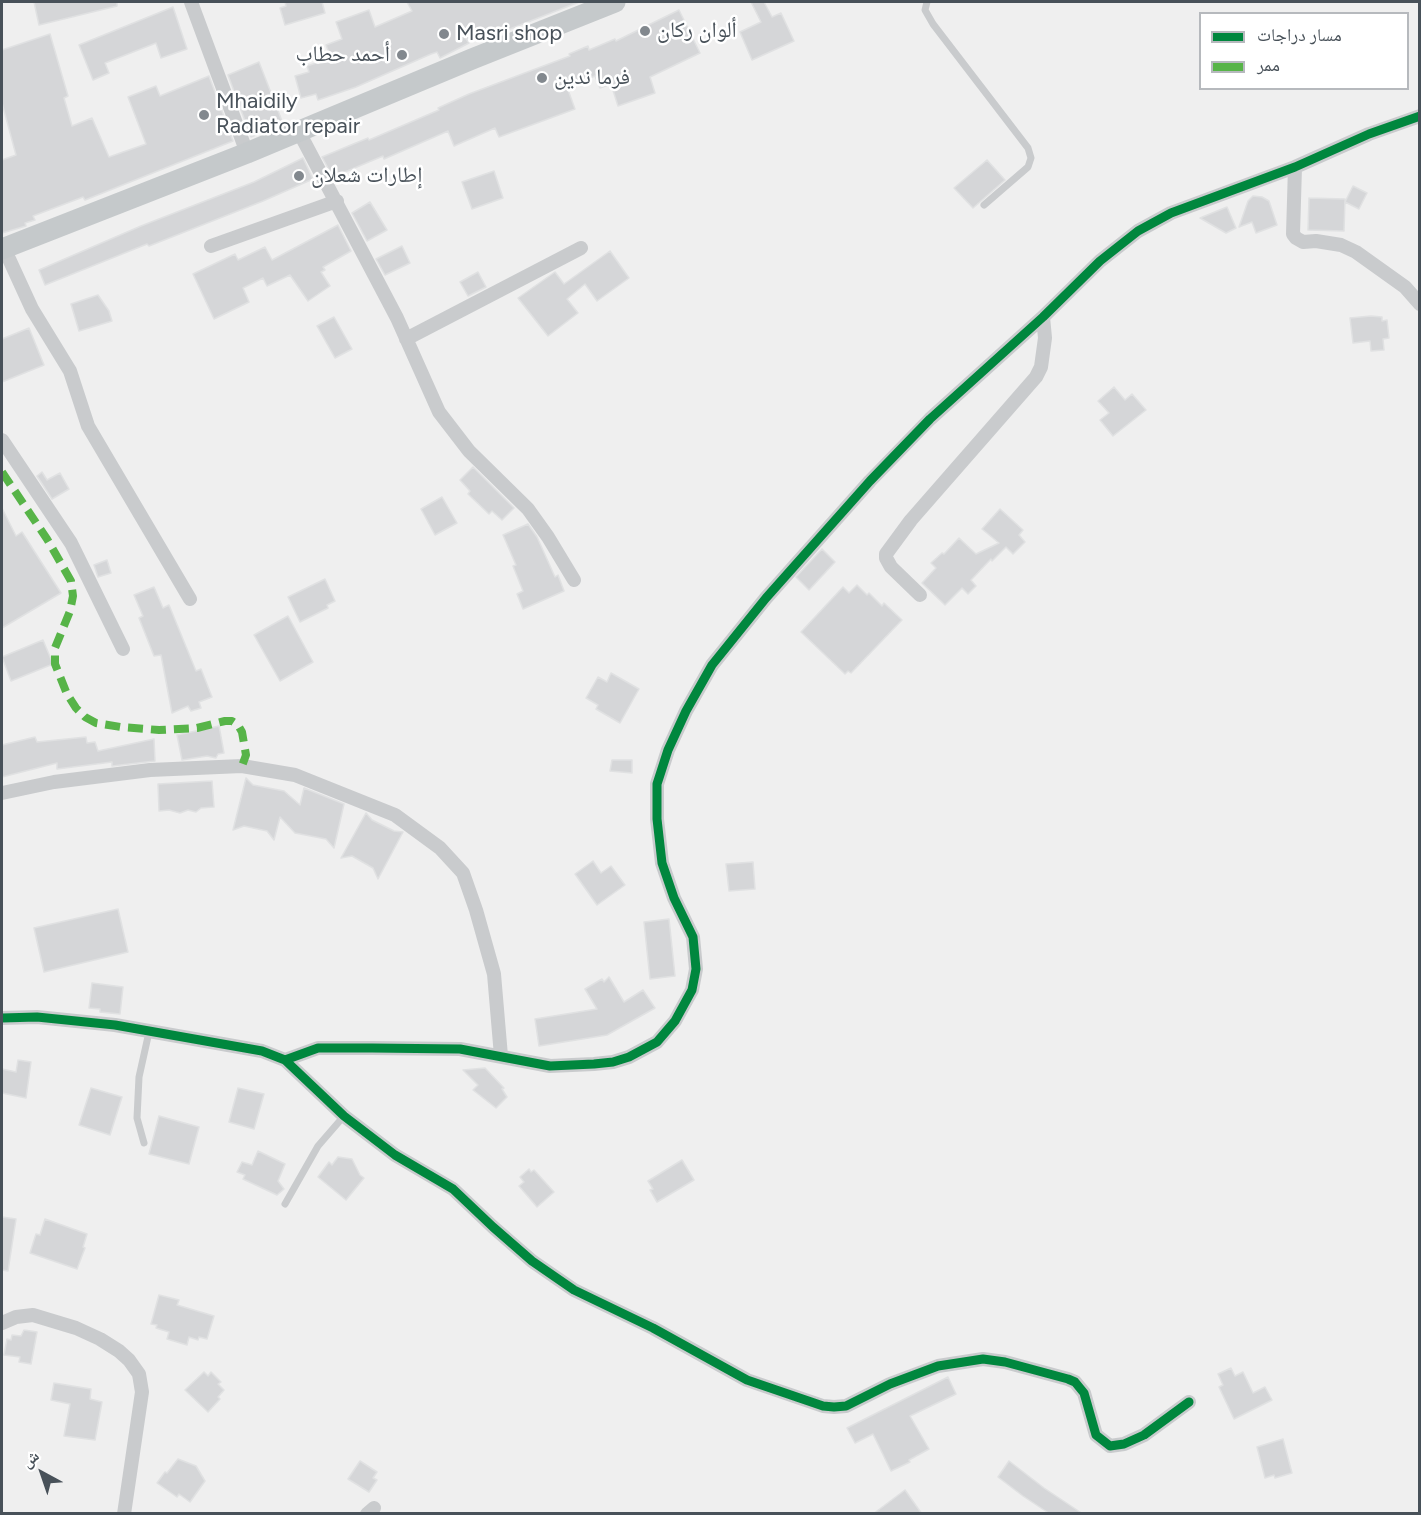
<!DOCTYPE html>
<html>
<head>
<meta charset="utf-8">
<style>
  body { margin:0 }
  #map { position:relative; width:1421px; height:1515px; overflow:hidden; background:#efefef; font-family:Figtree,"Noto Naskh Arabic",sans-serif }
  canvas { display:block }
  .frame { position:absolute; inset:0; border:3px solid #485159; pointer-events:none }
  .legend { position:absolute; left:1199px; top:12px; width:210px; height:78px; box-sizing:border-box; background:#fff; border:2px solid #b6b9bd; margin:0; padding:8px 10px; list-style:none; font-size:18px; color:#485159 }
  .legend li { display:flex; align-items:center; gap:12px; height:30px }
  .legend b { width:30px; border:2px solid #b6b9bd }
  .north { position:absolute; left:12px; top:1443px; width:60px; height:60px; -webkit-text-stroke:4px #fff; paint-order:stroke; rotate:320deg; font-size:16px; font-weight:700; line-height:24px; text-align:center; color:#485159 }
  .north::after { content:''; display:block; margin:auto; width:21px; height:27px; background:#485159; clip-path:polygon(50% 0,100% 100%,50% 72%,0 100%) }
</style>
</head>
<body>
<div id="map">
<canvas width="1421" height="1515"></canvas>
<div class="frame"></div>
<ul class="legend">
<li><b style="height:8px;background:#00873e"></b>مسار دراجات</li>
<li><b style="height:8px;background:#57b448"></b>ممر</li>
</ul>
<div class="north">ش</div>
</div>
<script>
const c = document.querySelector('canvas').getContext('2d');
c.lineJoin = 'round';
function fillPath(path, color) {
  c.fillStyle = color;
  c.fill(path, 'evenodd');
}
function shape(rows) {
  const path = new Path2D();
  for (const r of rows) {
    path.moveTo(r[0], r[1]);
    for (let i = 2; i < r.length; i += 2) path.lineTo(r[i], r[i + 1]);
  }
  return path;
}
function stroke(path, color, width, dash) {
  c.strokeStyle = color;
  c.lineWidth = width;
  c.lineCap = dash ? 'butt' : 'round';
  c.setLineDash(dash || []);
  c.stroke(path);
}
function write(font, color, halo, rows, align = 'center') {
  c.font = font + ' Figtree,"Noto Naskh Arabic",sans-serif';
  c.lineWidth = 5;
  c.setLineDash([]);
  c.textBaseline = 'middle';
  c.strokeStyle = halo;
  c.fillStyle = color;
  for (const [text, x, y, turn = 0] of rows) {
    c.save();
    c.translate(x, y);
    c.rotate((+turn || 0) * Math.PI / 180);
    c.textAlign = isNaN(turn) ? turn : align;
    if (halo) c.strokeText(text, 0, 0);
    c.fillText(text, 0, 0);
    c.restore();
  }
}
const building = shape([
  [34,2,117,2,117,6,39,25,34,2],
  [285,2,322,2,325,13,285,25,280,8,286,6,285,2],
  [407,2,579,2,492,36,490,30,466,39,469,43,440,58,437,52,431,54,356,87,318,100,316,94,301,98,295,76,309,72,307,66,331,58,326,45,342,39,336,22,369,10,375,27,412,11,407,2],
  [751,2,764,2,772,17,781,13,794,41,752,60,740,32,761,22,751,2],
  [173,7,187,49,161,58,156,43,105,63,109,73,93,80,79,45,173,7],
  [679,10,700,53,650,77,655,93,618,106,611,84,600,88,595,76,567,87,575,109,499,137,495,128,454,146,448,131,384,159,383,156,333,177,322,157,368,138,369,140,439,110,438,108,469,94,570,56,569,54,588,46,589,50,615,39,616,41,679,10],
  [50,34,68,96,64,98,72,126,92,118,109,157,146,144,128,97,156,86,160,96,209,76,233,141,85,200,83,197,33,216,35,220,25,223,26,226,2,233,2,160,16,155,2,103,2,50,50,34],
  [259,62,282,121,263,128,265,131,251,137,228,75,259,62],
  [303,158,313,179,263,201,149,246,147,244,45,285,39,270,141,226,254,182,303,158],
  [987,160,1005,180,973,208,954,188,987,160],
  [494,171,503,198,472,209,462,182,494,171],
  [1353,186,1367,193,1359,209,1345,202,1353,186],
  [1253,196,1262,197,1269,201,1277,225,1256,233,1252,222,1239,227,1248,201,1253,196],
  [1309,198,1345,199,1344,231,1308,230,1309,198],
  [370,202,387,230,367,241,352,213,370,202],
  [1227,207,1236,228,1226,233,1200,218,1227,207],
  [338,225,351,251,323,267,325,270,321,272,330,286,308,301,290,275,267,286,263,278,243,288,249,302,214,319,193,274,235,254,238,260,265,247,272,260,338,225],
  [402,246,410,263,385,275,376,259,402,246],
  [610,251,629,278,597,301,585,284,567,299,578,313,548,336,518,298,555,272,564,284,610,251],
  [478,272,486,287,468,296,460,282,478,272],
  [98,295,109,311,112,321,79,331,71,304,98,295],
  [1371,316,1382,317,1382,321,1387,320,1389,338,1383,339,1384,350,1371,351,1370,341,1353,343,1350,318,1371,316],
  [334,317,352,349,335,358,317,326,334,317],
  [29,328,44,365,2,382,2,339,29,328],
  [1114,387,1125,400,1132,394,1146,410,1113,436,1100,420,1109,413,1098,401,1114,387],
  [473,467,514,508,502,520,492,511,489,514,468,494,470,491,460,480,473,467],
  [42,472,47,480,60,473,69,489,52,499,37,476,42,472],
  [442,497,457,523,435,535,421,509,442,497],
  [2,508,16,536,22,532,61,593,2,628,2,508],
  [1000,509,1023,530,1019,535,1025,542,1013,554,1006,547,992,561,991,559,971,580,976,586,968,594,962,588,945,605,922,583,936,568,931,563,942,553,944,554,959,538,976,554,999,543,982,529,1000,509],
  [528,524,537,537,555,577,558,575,564,591,523,609,517,594,523,591,513,566,516,565,503,535,528,524],
  [822,549,835,562,809,590,796,577,822,549],
  [107,560,111,573,98,577,94,565,107,560],
  [325,579,335,601,327,605,328,608,300,622,288,597,325,579],
  [857,585,867,595,869,593,882,606,884,603,902,620,851,673,848,671,845,674,801,632,843,587,849,593,857,585],
  [154,587,163,608,169,605,196,671,201,669,212,697,199,702,201,708,191,711,188,706,172,713,161,655,154,656,139,618,143,616,134,595,154,587],
  [288,616,313,662,280,681,254,635,288,616],
  [43,640,53,664,11,681,2,657,43,640],
  [611,673,639,689,620,723,596,709,598,705,586,698,598,677,607,682,611,673],
  [219,726,224,753,218,754,216,758,207,756,182,760,177,735,219,726],
  [35,737,37,742,86,737,87,743,95,742,98,751,154,739,155,761,112,766,112,762,57,769,57,763,2,777,2,745,35,737],
  [612,760,632,760,632,773,610,771,612,760],
  [246,778,253,785,284,791,300,805,304,788,344,804,334,848,326,839,295,833,280,817,274,840,267,831,244,826,233,830,246,778],
  [212,781,214,807,201,808,196,812,188,810,180,813,169,810,159,811,158,784,212,781],
  [366,813,372,820,394,831,403,832,378,879,373,868,352,856,341,858,366,813],
  [593,861,601,873,611,866,625,885,597,905,575,874,593,861],
  [753,862,755,889,729,891,726,864,753,862],
  [118,909,128,952,44,972,34,928,118,909],
  [669,919,675,976,650,979,644,922,669,919],
  [609,977,624,1002,643,990,655,1008,607,1035,539,1046,535,1019,597,1009,585,989,602,979,604,982,609,977],
  [92,983,123,987,120,1014,100,1012,100,1009,89,1008,92,983],
  [18,1060,31,1062,26,1098,2,1093,2,1069,16,1072,18,1060],
  [485,1068,504,1088,502,1089,507,1097,496,1108,473,1090,478,1085,463,1070,485,1068],
  [91,1088,122,1097,110,1135,79,1125,91,1088],
  [238,1088,264,1094,254,1129,229,1122,238,1088],
  [159,1116,199,1127,189,1164,149,1154,159,1116],
  [258,1151,285,1164,278,1181,284,1189,277,1195,243,1179,245,1175,237,1172,242,1162,252,1165,258,1151],
  [338,1157,352,1159,360,1175,364,1178,346,1200,318,1177,329,1162,332,1165,338,1157],
  [682,1160,694,1180,657,1202,650,1190,653,1189,648,1181,682,1160],
  [529,1169,531,1172,534,1170,554,1192,537,1207,519,1186,524,1182,520,1177,529,1169],
  [2,1217,16,1219,8,1271,2,1270,2,1217],
  [45,1219,87,1234,83,1247,85,1248,77,1269,30,1253,36,1234,40,1235,45,1219],
  [159,1295,179,1300,177,1305,214,1316,207,1339,199,1337,198,1340,189,1337,187,1345,167,1339,169,1332,156,1328,157,1325,151,1324,159,1295],
  [24,1330,37,1332,31,1364,19,1362,20,1357,4,1355,7,1339,11,1340,12,1335,21,1336,24,1330],
  [1231,1368,1235,1376,1243,1372,1253,1393,1265,1387,1272,1400,1234,1419,1219,1387,1223,1385,1218,1374,1231,1368],
  [204,1372,208,1376,211,1372,221,1382,218,1384,224,1390,218,1397,220,1399,208,1412,185,1390,204,1372],
  [948,1377,956,1394,910,1416,929,1449,909,1460,910,1462,891,1471,873,1434,855,1443,847,1428,948,1377],
  [54,1383,91,1389,90,1399,102,1402,95,1440,64,1436,70,1404,51,1400,54,1383],
  [1283,1439,1292,1473,1275,1478,1274,1475,1265,1478,1257,1447,1283,1439],
  [178,1459,196,1466,205,1481,190,1502,179,1494,177,1497,157,1483,165,1472,167,1473,178,1459],
  [360,1461,377,1472,373,1478,377,1480,369,1492,348,1479,360,1461],
  [1009,1461,1044,1488,1083,1514,1050,1514,1023,1496,998,1477,1009,1461],
  [905,1490,922,1514,873,1514,905,1490]
]);
fillPath(building, '#d5d6d8');
stroke(building, '#e0e1e2', 1.5);
stroke(shape([
  [927,2,925,10,933,24,1028,148,1031,158,1028,167,984,205],
  [144,1143,137,1118,139,1077,149,1032],
  [285,1204,318,1146,344,1116]
]), '#c9cbcd', 7);
stroke(shape([
  [191,2,247,153],
  [298,130,397,318,439,412,469,451,528,509,548,537,574,580],
  [1295,167,1293,234,1296,238,1303,242,1316,241,1341,245,1356,252,1405,287,1420,304],
  [211,246,337,201],
  [4,248,32,309,70,371,88,426,190,599],
  [406,339,581,248],
  [2,440,71,543,123,649],
  [920,595,891,567,886,558,886,554,911,520,1036,377,1041,367,1045,338,1043,317],
  [2,793,54,782,150,770,242,766,295,775,395,815,440,848,463,873,476,910,494,974,501,1056],
  [2,1018,37,1017,115,1025,262,1051,285,1060,318,1048,372,1048,460,1049,550,1066,594,1064,613,1062,629,1057,657,1042,675,1021,692,990,696,969,693,937,674,898,662,863,657,819,657,784,668,750,686,711,712,665,766,598,870,481,930,419,1043,317,1100,261,1138,231,1171,213,1295,167,1369,134,1420,116],
  [285,1060,344,1116,395,1155,453,1189,493,1227,532,1261,574,1290,653,1328,747,1380,823,1406,834,1407,846,1406,890,1384,938,1366,983,1359,1005,1362,1068,1379,1075,1382,1084,1393,1096,1435,1110,1446,1124,1444,1144,1435,1189,1402],
  [2,1323,16,1317,33,1315,76,1328,100,1339,119,1351,129,1360,139,1374,142,1392,124,1514],
  [367,1514,374,1508]
]), '#c9cbcd', 14);
stroke(shape([
  [2,249,247,153,472,59,615,2]
]), '#c5c9cb', 21);
stroke(shape([
  [2,472,47,539,71,581,73,596,70,611,55,648,55,664,67,694,76,708,85,717,96,723,121,727,159,730,197,728,225,721,232,721,238,725,242,732,246,755,242,766]
]), '#57b448', 8, [15, 8]);
stroke(shape([
  [2,1018,37,1017,115,1025,262,1051,285,1060,318,1048,372,1048,460,1049,550,1066,594,1064,613,1062,629,1057,657,1042,675,1021,692,990,696,969,693,937,674,898,662,863,657,819,657,784,668,750,686,711,712,665,766,598,870,481,930,419,1043,317,1100,261,1138,231,1171,213,1295,167,1369,134,1420,116],
  [285,1060,344,1116,395,1155,453,1189,493,1227,532,1261,574,1290,653,1328,747,1380,823,1406,834,1407,846,1406,890,1384,938,1366,983,1359,1005,1362,1068,1379,1075,1382,1084,1393,1096,1435,1110,1446,1124,1444,1144,1435,1189,1402]
]), '#00873e', 9);
for (const [x, y, r, color] of [
  [645,31,6,"#82888e"],
  [444,34,6,"#82888e"],
  [402,55,6,"#82888e"],
  [542,78,6,"#82888e"],
  [204,115,6,"#82888e"],
  [299,176,6,"#82888e"]
]) {
  const dot = new Path2D();
  dot.arc(x, y, r, 0, 2 * Math.PI);
  c.fillStyle = color;
  c.fill(dot);
  stroke(dot, '#fff', 2);
}
write('22px', '#485159', '#fff', [
  ["ألوان ركان",657,31],
  ["Masri shop",456,34],
  ["أحمد حطاب",390,55,"right"],
  ["فرما ندين",554,78],
  ["Mhaidily",216,102],
  ["Radiator repair",216,127],
  ["إطارات شعلان",311,176]
], 'left');
</script>
</body>
</html>
